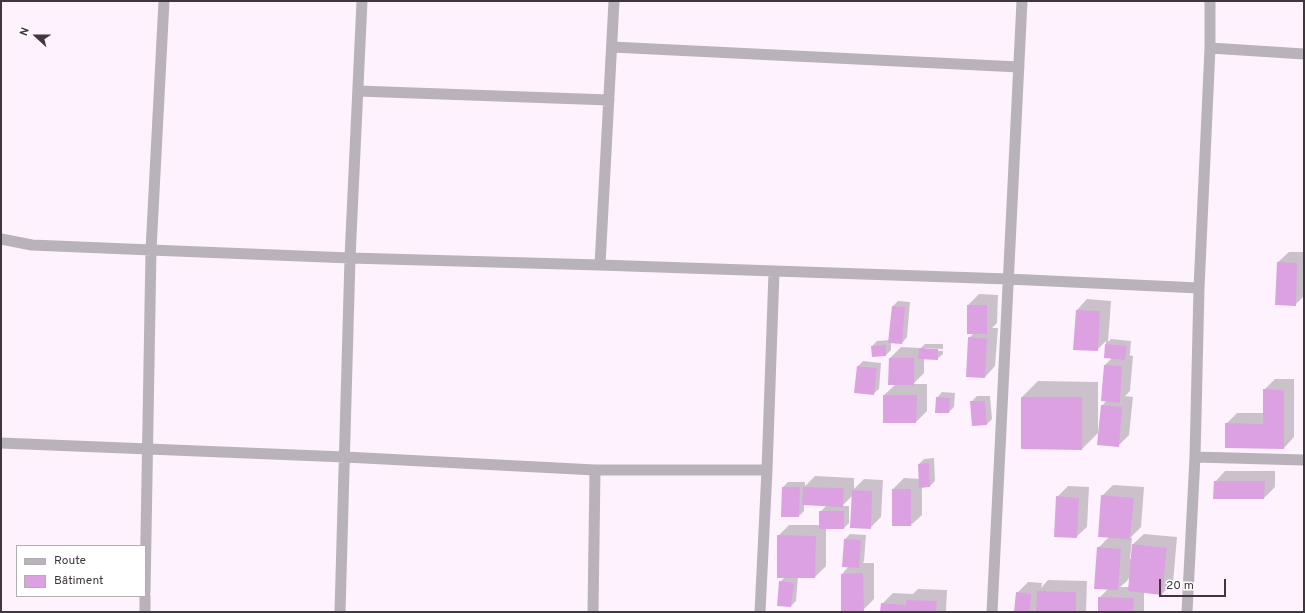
<!DOCTYPE html>
<html>
<head>
<meta charset="utf-8">
<style>
  body { margin:0 }
  #map { position:relative; width:1305px; height:613px; overflow:hidden; background:#fef2fe; font-family:Overpass,sans-serif }
  canvas { display:block }
  .frame { position:absolute; inset:0; border:2px solid #3f373f; pointer-events:none }
  .legend { position:absolute; left:16px; top:545px; width:130px; height:52px; box-sizing:border-box; background:#fff; border:1px solid #b2afb2; margin:0; padding:5px 7px; list-style:none; font-size:12px; color:#3f373f }
  .legend li { display:flex; align-items:center; gap:8px; height:20px }
  .legend b { width:20px; border:1px solid #b2afb2 }
  .north { position:absolute; left:16px; top:16px; width:40px; height:40px; -webkit-text-stroke:3px #fff; paint-order:stroke; rotate:291deg; font-size:11px; font-weight:700; line-height:16px; text-align:center; color:#3f373f }
  .north::after { content:''; display:block; margin:auto; width:14px; height:18px; background:#3f373f; clip-path:polygon(50% 0,100% 100%,50% 72%,0 100%) }
  .scale { position:absolute; left:1159px; top:579px; width:67px; height:18px; box-sizing:border-box; border:2px solid #3f373f; border-top:0; padding-left:5px; font-size:12px; line-height:14px; white-space:nowrap; color:#3f373f; -webkit-text-stroke:3px #fff; paint-order:stroke }
</style>
</head>
<body>
<div id="map">
<canvas width="1305" height="613"></canvas>
<div class="frame"></div>
<ul class="legend">
<li><b style="height:5px;background:#bab2bb"></b>Route</li>
<li><b style="height:11px;background:#dca1e0"></b>Bâtiment</li>
</ul>
<div class="north">N</div>
<div class="scale">20 m</div>
</div>
<script>
const c = document.querySelector('canvas').getContext('2d');
c.lineJoin = 'round';
function fillPath(path, color) {
  c.fillStyle = color;
  c.fill(path, 'evenodd');
}
function shape(rows) {
  const path = new Path2D();
  for (const r of rows) {
    path.moveTo(r[0], r[1]);
    for (let i = 2; i < r.length; i += 2) path.lineTo(r[i], r[i + 1]);
  }
  return path;
}
function stroke(path, color, width, dash) {
  c.strokeStyle = color;
  c.lineWidth = width;
  c.lineCap = dash ? 'butt' : 'round';
  c.setLineDash(dash || []);
  c.stroke(path);
}
fillPath(shape([
  [1289,252,1304,252,1304,296,1295,305,1278,262],
  [979,294,998,295,997,323,992,328,998,328,995,366,985,377,969,338,974,333,968,305],
  [1087,299,1111,301,1108,342,1111,339,1131,341,1130,354,1129,355,1133,356,1130,391,1125,396,1133,397,1129,435,1118,446,1102,406,1106,401,1105,365,1112,358,1105,357,1106,341,1097,350,1077,310],
  [898,301,910,302,907,337,902,343,891,342,891,350,886,355,872,346,877,341,890,340,893,306],
  [925,344,943,344,943,349,925,348,925,350,943,351,943,354,937,359,924,359,924,373,913,384,927,384,927,411,916,422,884,395,896,384,890,358,901,347,921,348],
  [863,361,881,363,879,389,873,394,857,367],
  [1275,379,1294,379,1294,437,1284,448,1226,424,1237,413,1264,413,1264,390],
  [1038,381,1098,382,1098,433,1082,449,1022,397],
  [942,392,955,393,954,407,949,412,937,398],
  [977,396,990,396,992,419,987,424,971,402],
  [934,458,935,481,930,486,922,487,922,515,911,525,893,489,904,478,920,479,919,464,924,459],
  [1225,471,1275,471,1275,487,1264,498,1215,482],
  [815,476,854,478,854,489,864,479,883,480,881,517,870,528,852,496,842,506,849,506,849,523,844,528,826,528,826,566,815,577,798,577,796,601,791,606,780,582,785,577,778,536,789,525,820,525,820,512,827,505,804,504,804,511,799,516,782,516,783,487,788,482,805,482,805,486],
  [1113,485,1144,487,1141,527,1130,538,1132,538,1130,559,1132,559,1133,544,1144,534,1177,537,1173,583,1162,594,1144,592,1144,612,1099,612,1099,598,1108,589,1098,548,1110,536,1102,496],
  [1130,577,1129,587,1120,587,1126,582],
  [1068,486,1089,487,1087,527,1076,537,1057,497],
  [850,534,866,535,864,561,863,563,874,563,874,599,863,610,842,574,849,566,845,539],
  [1048,580,1087,581,1086,612,1015,612,1017,593,1028,582,1042,583,1041,588],
  [918,589,947,590,946,612,881,612,882,604,893,593,913,594]
]), '#0003');
fillPath(shape([
  [1277,262,1297,263,1296,306,1275,305],
  [967,305,987,305,987,334,967,334],
  [892,306,905,307,902,344,888,343],
  [1076,310,1100,311,1098,351,1073,350],
  [968,337,987,339,985,378,966,377],
  [1105,344,1127,346,1125,360,1104,358],
  [886,345,886,356,872,357,871,346],
  [919,348,938,349,938,360,918,359],
  [889,358,914,358,914,385,888,385],
  [1104,365,1122,366,1120,403,1101,401],
  [857,366,877,368,874,395,854,393],
  [1263,389,1284,390,1284,449,1225,448,1225,423,1263,424],
  [883,395,917,395,916,423,883,423],
  [936,397,950,398,949,413,935,413],
  [1021,397,1082,397,1082,450,1021,449],
  [970,401,985,401,987,425,972,426],
  [1101,405,1122,407,1119,447,1097,445],
  [929,463,930,487,919,488,918,464],
  [1214,481,1265,481,1264,499,1213,499],
  [782,487,800,487,799,517,781,517],
  [803,487,844,488,843,507,802,505],
  [892,489,911,489,911,526,892,526],
  [852,490,872,491,871,529,850,528],
  [1101,495,1134,498,1130,539,1098,537],
  [1056,496,1079,498,1077,538,1054,537],
  [819,511,844,511,844,529,819,529],
  [777,535,816,536,815,578,777,578],
  [844,539,861,540,859,568,842,567],
  [1132,544,1167,548,1162,595,1128,591],
  [1097,547,1121,549,1118,590,1094,589],
  [863,573,864,611,841,612,841,574],
  [779,581,794,583,791,607,777,606],
  [1037,591,1076,592,1076,612,1036,612],
  [1016,592,1031,594,1030,612,1014,612],
  [1098,597,1134,598,1133,612,1098,612],
  [906,600,937,601,936,612,880,612,881,603,906,605]
]), '#dca1e0');
stroke(shape([
  [612,47,1019,67],
  [1210,48,1304,54],
  [358,91,609,100],
  [1,239,32,245,151,250,350,258,600,265,1008,279,1199,288],
  [600,265,614,1],
  [1,443,345,457,595,470,767,470],
  [1195,457,1304,460],
  [145,592,151,250,164,1],
  [145,612,145,596],
  [340,612,350,258,362,1],
  [593,612,595,470],
  [760,612,767,470,774,272],
  [992,612,1022,1],
  [1187,612,1195,457,1199,288,1210,48,1210,1]
]), '#bab2bb', 11);
</script>
</body>
</html>
